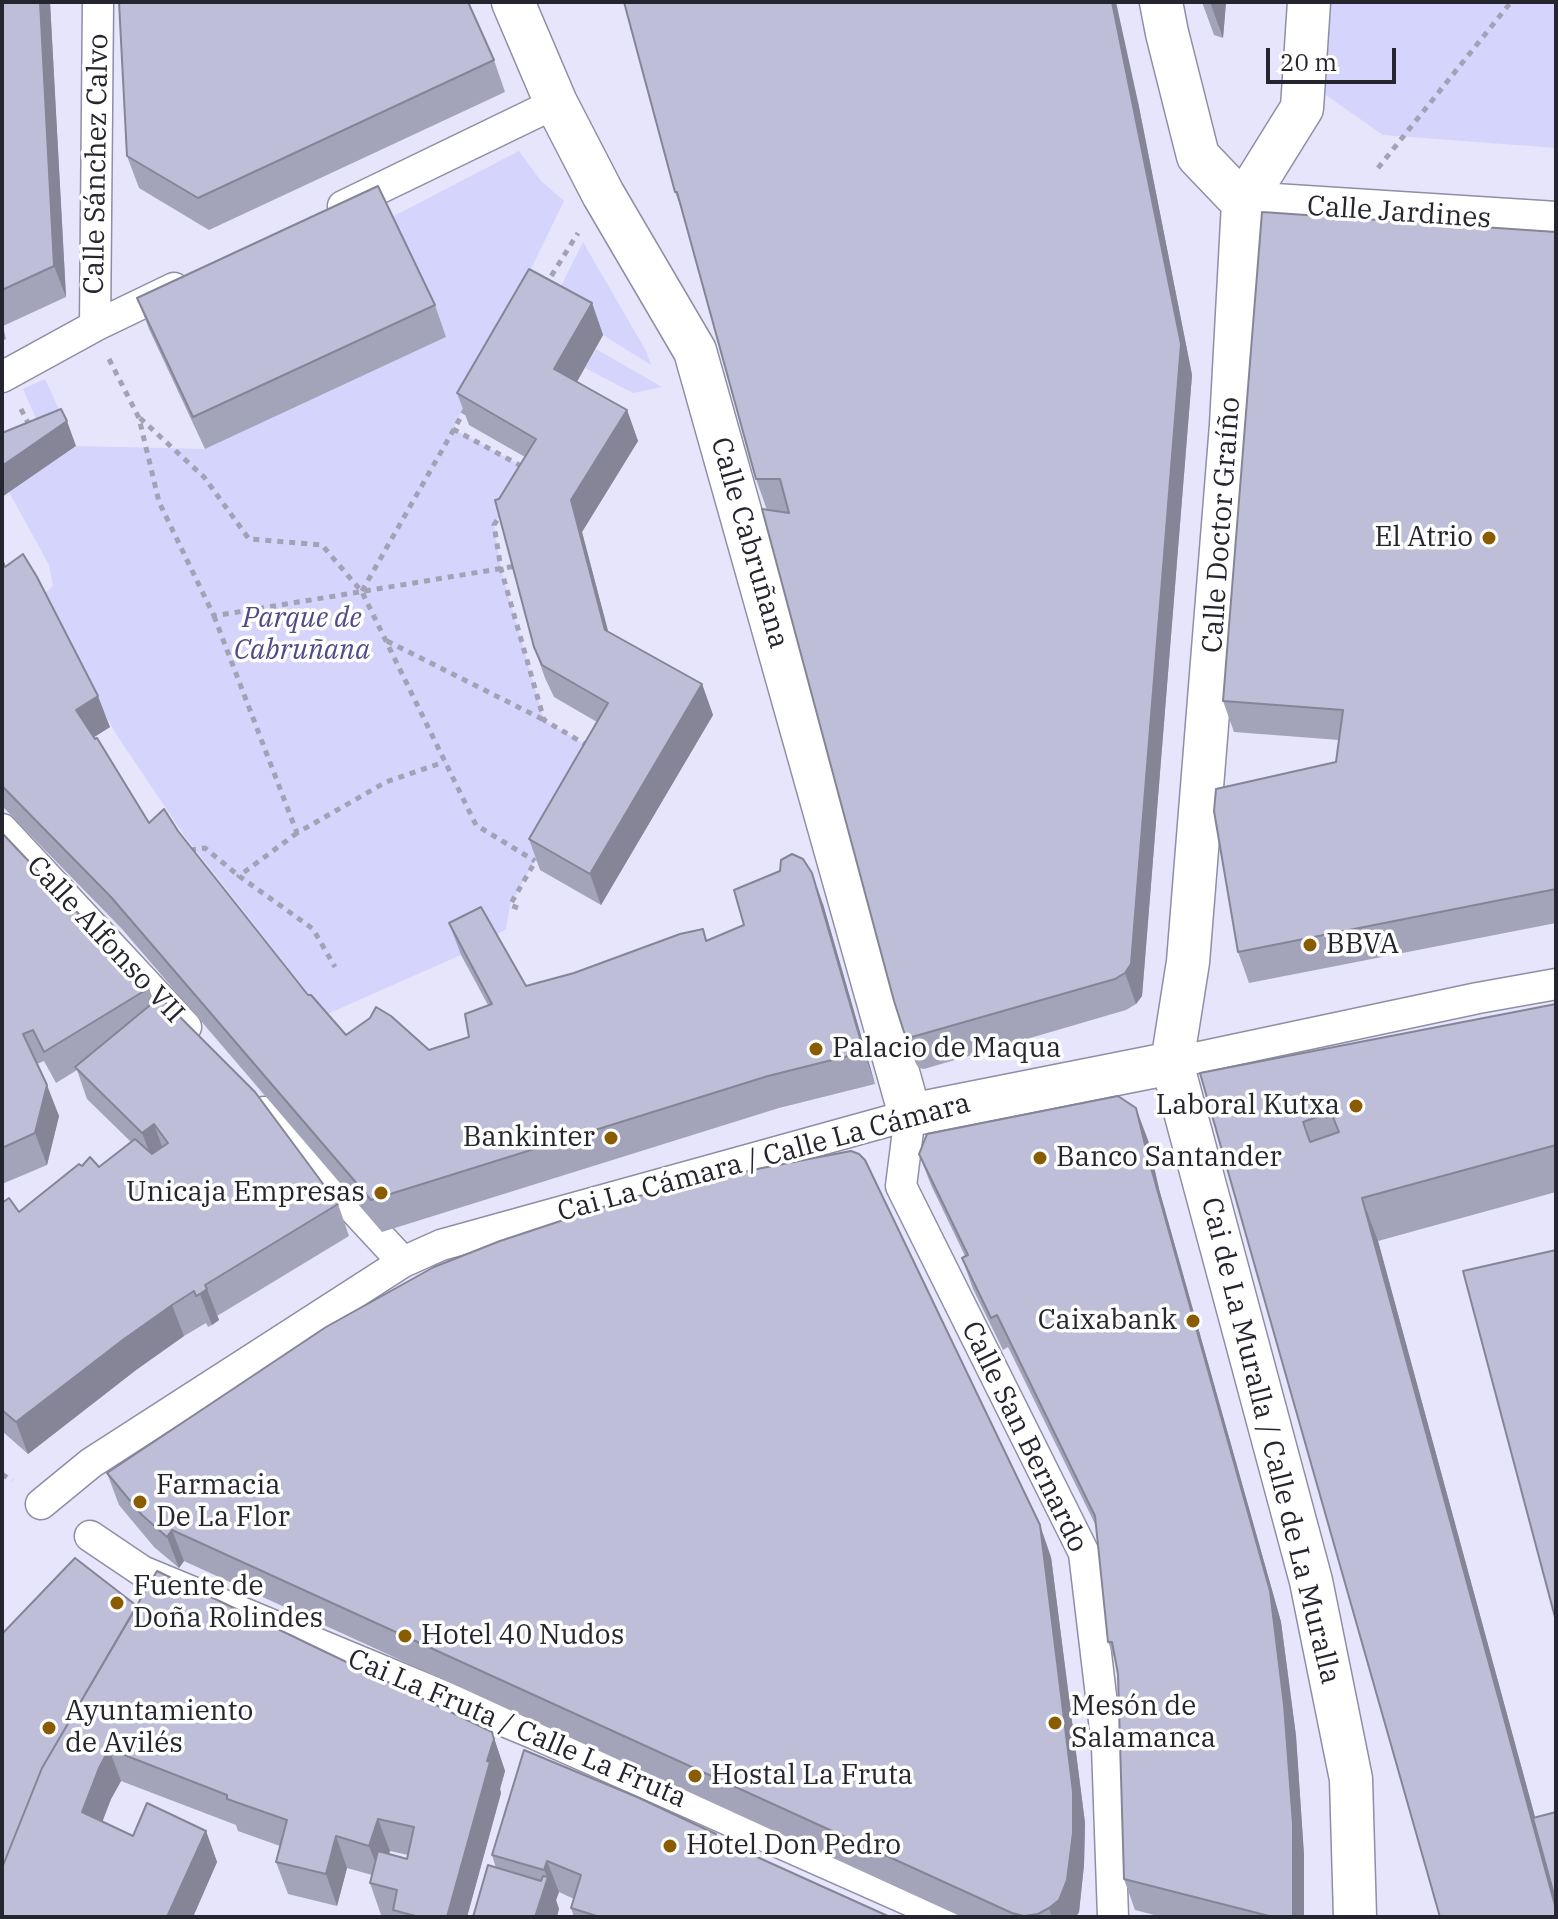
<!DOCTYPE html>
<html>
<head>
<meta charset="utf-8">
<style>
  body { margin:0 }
  #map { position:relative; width:1558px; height:1919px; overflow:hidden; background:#e6e5fb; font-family:"IBM Plex Serif",serif }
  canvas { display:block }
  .frame { position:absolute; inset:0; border:4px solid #25252f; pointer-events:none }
  .scale { position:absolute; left:1266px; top:48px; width:130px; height:36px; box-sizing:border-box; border:4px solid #25252f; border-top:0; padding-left:10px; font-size:24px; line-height:28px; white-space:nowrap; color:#25252f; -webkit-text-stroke:6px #fff; paint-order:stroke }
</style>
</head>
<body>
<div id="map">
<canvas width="1558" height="1919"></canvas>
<div class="frame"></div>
<div class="scale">20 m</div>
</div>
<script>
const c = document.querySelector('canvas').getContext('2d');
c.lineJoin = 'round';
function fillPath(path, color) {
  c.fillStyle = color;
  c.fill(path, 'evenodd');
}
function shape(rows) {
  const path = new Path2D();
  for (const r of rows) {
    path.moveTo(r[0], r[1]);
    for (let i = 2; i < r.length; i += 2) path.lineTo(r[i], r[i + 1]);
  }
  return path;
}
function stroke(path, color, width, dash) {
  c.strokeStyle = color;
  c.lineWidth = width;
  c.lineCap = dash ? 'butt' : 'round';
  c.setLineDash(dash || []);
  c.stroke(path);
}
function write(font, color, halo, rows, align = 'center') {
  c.font = font + ' "IBM Plex Serif",serif';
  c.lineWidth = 7;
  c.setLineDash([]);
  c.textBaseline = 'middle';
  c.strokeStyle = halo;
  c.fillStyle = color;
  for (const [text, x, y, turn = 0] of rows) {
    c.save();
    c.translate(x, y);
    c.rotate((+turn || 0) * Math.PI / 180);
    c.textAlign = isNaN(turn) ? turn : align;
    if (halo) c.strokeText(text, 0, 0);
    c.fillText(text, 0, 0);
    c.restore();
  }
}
fillPath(shape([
  [1327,2,1556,2,1556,148,1383,135,1320,91],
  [519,151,541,181,564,201,453,429,528,469,494,525,501,569,544,720,596,751,510,905,506,929,461,955,325,1015,184,835,116,734,41,597,53,586,49,565,9,492,76,446,205,449,446,337,390,218],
  [583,242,646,351,651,365,603,335,551,306],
  [596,349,662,387,633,393,585,368],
  [45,379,70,433,47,443,23,389]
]), '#d5d4fd');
const pedestrian = shape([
  [343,206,556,103],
  [95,326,98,2],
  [2,377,95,326,174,288],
  [2,829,186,1027],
  [1172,1063,1478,998,1556,984],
  [264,1112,403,1262],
  [41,1504,91,1463,403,1262,441,1245,910,1115,901,1186,1084,1553,1107,1746,1113,1917],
  [90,1536,142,1571,535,1734,947,1917]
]);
const minor = shape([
  [513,2,556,103,603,194,695,351,910,1115,1172,1063],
  [1161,2,1167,33,1198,156,1243,203],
  [1309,2,1302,108,1243,203,1231,425,1188,962,1172,1063,1311,1581,1351,1779,1355,1917],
  [1243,203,1556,223]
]);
stroke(pedestrian, '#8e8ea6', 33);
stroke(minor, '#8e8ea6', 45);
stroke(shape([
  [1378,168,1511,2],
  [545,286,578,233],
  [109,359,139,418,159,502,214,616,516,566],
  [21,409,31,429],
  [140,418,204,477,249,539,322,545,362,592,476,825,535,861],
  [453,429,523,467],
  [503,510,494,525,501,569,544,720,588,746],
  [362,591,466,408],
  [214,616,297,833,386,782,444,762],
  [387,641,544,720],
  [297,833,239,876,313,929,335,967],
  [190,850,205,848,239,876],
  [518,908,510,905,536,860],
  [2,1474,12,1481]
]), '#a3a2b4', 5, [6, 6]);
stroke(pedestrian, '#fff', 30);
stroke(minor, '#fff', 42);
fillPath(shape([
  [2,2,50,2,66,297,3,326,6,339,2,341],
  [1202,2,1226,2,1223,38,1214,35],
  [494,60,505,92,209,230,139,188,127,156],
  [1138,102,1192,375,1142,996,1136,1004,1126,1010,924,1069,919,1068,916,1064,904,1032,767,510,756,479,685,219,675,192],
  [1556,232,1556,923,1249,983,1238,952,1336,762,1339,740,1234,732,1223,701],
  [137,298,435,305,446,337,205,449,149,329],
  [592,303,603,335,577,382,627,410,638,441,582,532,608,632,702,684,713,715,601,905,540,870,529,839,597,722,554,697,545,678,534,647,525,457,469,425,457,393],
  [2,556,5,567,110,727,94,737,149,823,178,831,308,995,346,1035,429,1050,469,1037,488,1005,461,955,449,923,526,986,574,973,703,929,707,940,823,904,875,1084,779,1108,382,1232,122,929,2,806],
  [2,833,149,988,154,1002,338,1204,349,1236,217,1316,219,1320,212,1325,208,1327,206,1323,184,1336,136,1370,28,1454,2,1431,2,1203,19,1212,82,1166,99,1167,131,1142,87,1099,77,1070,56,1083,44,1061,37,1064,59,1116,47,1165,2,1184],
  [1556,1004,1556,1192,1378,1241,1535,1817,1556,1917,1200,1073],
  [1148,1140,1159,1189,1281,1622,1296,1736,1304,1855,1304,1917,1162,1917,1135,1910,1124,1879,1118,1674,1116,1662,1108,1642,1096,1526,1008,1347,1003,1350,973,1289,962,1258,965,1256,931,1185,919,1154],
  [107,1473,1051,1557,1085,1823,1084,1865,1079,1912,1076,1917,962,1917,184,1561,179,1568,154,1547,119,1505],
  [137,1606,492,1732,505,1771,500,1789,501,1793,467,1917,390,1917,381,1915,370,1883,372,1875,347,1868,337,1906,288,1894,276,1862,280,1846,238,1831,236,1825,121,1781,111,1799,102,1821,133,1836,206,1831,217,1862,193,1917,2,1917],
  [390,1851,408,1855,407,1859,388,1854],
  [718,1840,890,1917,574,1917,571,1908,574,1899,559,1892,556,1900,559,1909,496,1868,492,1855]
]), '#a3a3ba');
fillPath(shape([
  [40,2,50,2,66,297,54,266],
  [1112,2,1116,2,1138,102,1192,375,1142,996,1136,1004,1125,973],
  [1210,2,1226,2,1223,38],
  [592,303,603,335,566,401,554,369],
  [627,410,638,441,582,532,616,661,605,630,571,500],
  [67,421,76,446,2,497,2,466],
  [702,684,713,715,601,905,590,874],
  [98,696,110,727,88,741,76,710],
  [812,873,823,904,875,1084,864,1052],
  [47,1085,59,1116,47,1165,35,1133],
  [1136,1108,1148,1140,1159,1189,1281,1622,1296,1736,1304,1855,1304,1917,1293,1917],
  [154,1124,165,1155,154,1164,142,1133],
  [1362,1198,1378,1241,1556,1894,1556,1909],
  [207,1289,219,1320,212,1325,200,1294],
  [172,1305,184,1336,136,1370,28,1454,16,1422,124,1339],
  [1040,1525,1051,1557,1085,1823,1084,1865,1079,1912,1076,1917,1052,1917,1049,1908],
  [172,1530,184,1561,179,1568,167,1537],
  [492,1732,505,1771,500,1789,501,1793,467,1917,447,1917,487,1761],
  [109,1749,121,1781,111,1799,94,1844,82,1812,99,1768],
  [378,1819,390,1851,381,1877,369,1846],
  [206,1831,217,1862,193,1917,167,1917],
  [336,1836,347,1868,337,1906,326,1874],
  [547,1861,559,1892,556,1900,559,1909,557,1917,535,1917,548,1879,544,1870]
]), '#858597');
const building = shape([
  [2,2,40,2,54,266,2,290,2,2],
  [119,2,468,2,494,60,198,198,127,156,119,2],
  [624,2,1112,2,1181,344,1131,964,1125,973,1115,979,912,1037,908,1037,904,1032,894,1001,762,509,789,513,780,479,756,479,677,192,675,192,624,2],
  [378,186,435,305,193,417,137,298,378,186],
  [1262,212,1556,232,1556,889,1238,952,1214,811,1216,789,1336,762,1343,710,1223,701,1262,212],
  [529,269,592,303,554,369,627,410,571,500,605,630,702,684,590,874,529,839,608,703,542,665,534,647,495,500,499,499,536,439,457,393,529,269],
  [61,409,67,421,2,466,2,433,61,409],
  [23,554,37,577,98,696,76,710,95,739,97,738,149,823,164,809,178,831,308,995,311,995,346,1035,370,1018,376,1007,391,1016,429,1050,469,1037,465,1014,492,1004,449,923,481,907,526,986,574,973,680,934,703,929,706,941,744,925,734,890,780,871,781,860,792,854,803,859,812,873,864,1052,768,1076,371,1200,111,897,2,786,2,559,5,567,23,554],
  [2,833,149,988,44,1052,33,1030,23,1034,47,1085,35,1133,2,1148,2,833],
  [160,997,255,1092,338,1204,205,1285,207,1289,200,1294,196,1296,194,1291,172,1305,124,1339,16,1422,2,1410,2,1203,9,1198,19,1212,79,1164,82,1166,90,1157,99,1167,135,1139,152,1154,168,1143,154,1124,142,1133,75,1067,160,997],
  [1556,1004,1556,1145,1362,1198,1556,1909,1556,1917,1440,1917,1200,1073,1556,1004],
  [1331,1112,1339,1132,1310,1142,1303,1122,1331,1112],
  [1118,1096,1136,1108,1148,1157,1270,1591,1284,1705,1293,1824,1293,1917,1273,1917,1124,1879,1118,1674,1112,1642,1108,1642,1095,1516,997,1315,991,1318,962,1258,968,1255,919,1154,927,1134,1118,1096],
  [851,1151,859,1154,865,1160,1040,1525,1073,1792,1073,1833,1067,1880,1059,1900,1049,1908,1038,1914,1024,1916,1012,1913,172,1530,167,1537,142,1515,107,1473,326,1327,434,1267,500,1241,630,1198,762,1168,851,1151],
  [1556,1250,1556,1621,1463,1271,1556,1250],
  [75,1558,137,1606,42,1768,2,1868,2,1634,75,1558],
  [157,1571,492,1732,494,1739,487,1761,490,1762,447,1917,419,1917,393,1910,397,1890,370,1883,378,1851,407,1859,414,1827,378,1819,369,1846,336,1836,326,1874,276,1862,287,1820,227,1799,227,1795,109,1749,99,1768,82,1812,133,1836,147,1803,206,1831,167,1917,2,1917,2,1868,42,1768,157,1571],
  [524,1750,637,1797,716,1834,715,1838,890,1917,600,1917,571,1908,581,1875,547,1861,544,1870,492,1855,524,1750],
  [1556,1812,1556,1902,1533,1818,1556,1812],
  [488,1865,541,1881,543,1876,548,1877,535,1917,473,1917,488,1865]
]);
fillPath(building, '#bebed8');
stroke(building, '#858597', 2);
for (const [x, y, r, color] of [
  [1489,538,8,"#895c00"],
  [1310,945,8,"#895c00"],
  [816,1049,8,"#895c00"],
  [1356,1106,8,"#895c00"],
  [611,1138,8,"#895c00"],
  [1040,1158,8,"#895c00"],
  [381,1193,8,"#895c00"],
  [1193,1321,8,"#895c00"],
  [140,1502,8,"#895c00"],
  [117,1603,8,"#895c00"],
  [405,1636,8,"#895c00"],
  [1055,1723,8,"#895c00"],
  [49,1728,8,"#895c00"],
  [695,1776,8,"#895c00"],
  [670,1846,8,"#895c00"]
]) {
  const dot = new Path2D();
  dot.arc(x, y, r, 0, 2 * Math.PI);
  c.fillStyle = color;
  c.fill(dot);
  stroke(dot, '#fff', 3);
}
write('28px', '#25252f', '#fff', [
  ["Calle Sánchez Calvo",97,164,-89],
  ["Calle Jardines",1399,213,4],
  ["Calle Doctor Graíño",1222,525,-86],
  ["Calle Cabruñana",749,543,74],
  ["Calle Alfonso VII",105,940,47],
  ["Cai La Cámara / Calle La Cámara",764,1158,-15],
  ["Calle San Bernardo",1024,1437,64],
  ["Cai de La Muralla / Calle de La Muralla",1270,1441,76],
  ["Cai La Fruta / Calle La Fruta",517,1729,23]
]);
write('28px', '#25252f', '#fff', [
  ["El Atrio",1473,538,"right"],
  ["BBVA",1326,945],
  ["Palacio de Maqua",832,1049],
  ["Laboral Kutxa",1340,1106,"right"],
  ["Bankinter",595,1138,"right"],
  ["Banco Santander",1056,1158],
  ["Unicaja Empresas",365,1193,"right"],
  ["Caixabank",1177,1321,"right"],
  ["Farmacia",156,1486],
  ["De La Flor",156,1518],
  ["Fuente de",133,1587],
  ["Doña Rolindes",133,1619],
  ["Hotel 40 Nudos",421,1636],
  ["Mesón de",1071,1707],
  ["Salamanca",1071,1739],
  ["Ayuntamiento",65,1712],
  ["de Avilés",65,1744],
  ["Hostal La Fruta",711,1776],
  ["Hotel Don Pedro",686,1846]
], 'left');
write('italic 28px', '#514a89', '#fff', [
  ["Parque de",302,619],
  ["Cabruñana",302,651]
]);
</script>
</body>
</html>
